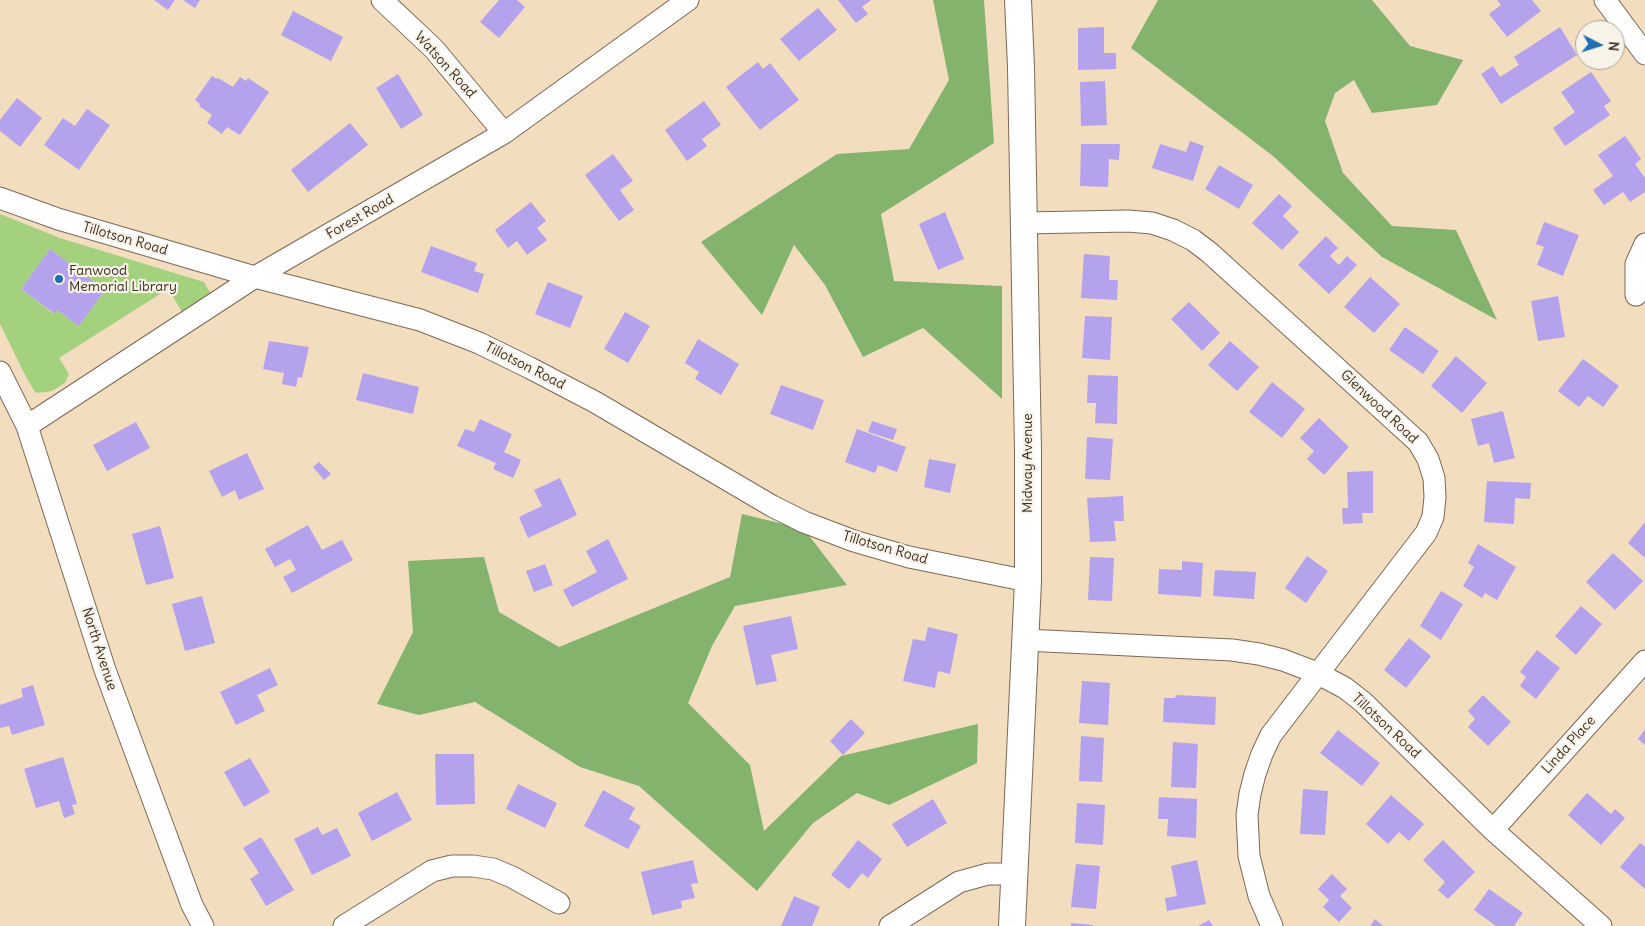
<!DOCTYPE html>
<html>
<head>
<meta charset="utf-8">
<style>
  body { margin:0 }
  #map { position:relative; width:1645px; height:926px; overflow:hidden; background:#f3ddbf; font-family:Delius,sans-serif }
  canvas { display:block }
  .north { position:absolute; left:1575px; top:20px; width:50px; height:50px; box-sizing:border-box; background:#f7f3e8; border:1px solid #aca397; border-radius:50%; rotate:95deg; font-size:14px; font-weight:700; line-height:20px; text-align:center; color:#3b2a1e }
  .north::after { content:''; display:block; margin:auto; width:18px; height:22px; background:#1f6fb2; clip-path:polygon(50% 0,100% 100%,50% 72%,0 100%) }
</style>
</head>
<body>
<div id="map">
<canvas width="1645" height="926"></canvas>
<div class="north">N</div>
</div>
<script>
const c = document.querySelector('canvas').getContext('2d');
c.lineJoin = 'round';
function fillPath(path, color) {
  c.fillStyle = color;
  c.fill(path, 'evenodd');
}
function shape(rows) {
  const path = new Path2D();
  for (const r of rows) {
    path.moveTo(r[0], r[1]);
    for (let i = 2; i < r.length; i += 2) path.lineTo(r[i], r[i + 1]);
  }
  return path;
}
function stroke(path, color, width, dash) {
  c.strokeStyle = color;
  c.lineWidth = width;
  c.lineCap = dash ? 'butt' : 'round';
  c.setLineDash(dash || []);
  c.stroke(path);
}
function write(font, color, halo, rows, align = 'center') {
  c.font = font + ' Delius,sans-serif';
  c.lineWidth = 4.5;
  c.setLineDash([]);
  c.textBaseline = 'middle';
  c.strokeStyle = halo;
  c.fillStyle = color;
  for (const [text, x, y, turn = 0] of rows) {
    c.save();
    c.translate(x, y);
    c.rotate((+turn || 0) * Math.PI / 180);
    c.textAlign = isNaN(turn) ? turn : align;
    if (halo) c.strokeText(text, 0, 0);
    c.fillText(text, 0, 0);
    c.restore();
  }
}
fillPath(shape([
  [0,214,60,238,204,282,212,296,183,313,168,289,59,358,69,374,65,383,52,391,36,393,27,379,0,324],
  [50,249,105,290,79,326,57,310,54,314,21,289]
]), '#a4d17e');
fillPath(shape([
  [933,0,984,0,994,143,881,214,894,281,1002,286,1002,399,923,328,863,357,825,285,794,245,762,315,701,242,837,154,909,149,949,80],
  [1158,0,1372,0,1410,46,1463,60,1437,105,1372,113,1354,80,1335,93,1325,121,1343,173,1392,226,1456,230,1497,320,1382,257,1273,156,1131,48],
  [742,514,804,529,847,585,735,606,712,646,688,703,750,765,764,831,841,756,978,724,977,763,889,805,857,793,813,823,757,891,639,786,580,767,475,702,419,715,377,704,413,632,408,561,484,557,499,612,559,647,730,577]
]), '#83b36d');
fillPath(shape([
  [154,0,175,0,168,10],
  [183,0,200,0,195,8],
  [499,0,517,0,525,7,499,38,480,22],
  [838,0,871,0,862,7,868,14,856,23],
  [1497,0,1532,0,1541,11,1507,37,1489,14,1501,5],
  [818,8,837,30,799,61,780,39],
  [293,11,343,37,331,61,281,35],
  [1104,27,1104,53,1116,53,1116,69,1078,70,1078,28],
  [1560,27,1577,55,1501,104,1481,74,1493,66,1500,77,1519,65,1514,57],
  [758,62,763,69,770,63,799,100,760,130,726,87],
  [1591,72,1611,101,1604,106,1610,115,1565,146,1553,128,1575,112,1561,92],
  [398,74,423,115,401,129,376,88],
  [212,76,217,79,218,78,233,87,240,77,246,81,248,78,269,92,240,135,227,127,222,134,207,123,212,115,199,106,200,104,195,100],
  [1105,81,1107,125,1081,126,1080,82],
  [17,98,42,118,20,147,0,131,0,120],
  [704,101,721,125,702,139,707,146,687,161,665,130],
  [87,109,110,125,79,170,44,145,63,118,75,126],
  [350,123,368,145,308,192,291,170],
  [1625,136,1641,159,1635,164,1645,178,1645,192,1630,202,1623,192,1604,205,1593,190,1613,176,1598,155],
  [1190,141,1204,146,1193,181,1152,168,1160,144,1186,152],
  [1081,144,1120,144,1119,160,1109,159,1108,187,1080,186],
  [613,154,633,181,620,190,634,210,619,221,585,175],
  [1219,165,1253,185,1239,209,1205,189],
  [1279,194,1292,206,1283,216,1299,232,1282,250,1252,223],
  [531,202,546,221,537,228,547,240,527,255,517,241,508,248,495,230],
  [945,212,964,259,938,270,919,224],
  [1544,222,1579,235,1563,276,1537,265,1544,247,1536,244],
  [1326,236,1338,248,1330,256,1339,265,1347,256,1357,265,1329,294,1298,265],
  [431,246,477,263,474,271,484,274,478,293,421,272],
  [50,249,105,290,79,326,57,310,55,314,21,289],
  [1084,254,1110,256,1109,280,1118,280,1117,300,1081,298],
  [1370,277,1400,304,1374,333,1344,307],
  [548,282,583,296,570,328,535,314],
  [1558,296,1565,337,1538,341,1531,301],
  [1189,302,1220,333,1202,351,1171,319],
  [625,312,650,326,628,363,604,349],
  [1085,316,1112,317,1110,360,1082,358],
  [1405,327,1439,351,1423,374,1389,350],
  [698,339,739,364,721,395,695,379,699,372,685,363],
  [269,341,309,347,302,378,298,377,296,387,282,384,284,373,263,369],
  [1230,341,1259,367,1237,391,1208,365],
  [1456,356,1487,383,1462,413,1431,386],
  [1583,359,1619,386,1603,407,1588,396,1579,407,1558,391],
  [363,373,419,387,413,414,356,400],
  [1088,375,1118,376,1117,424,1095,423,1096,403,1087,403],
  [1272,382,1305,409,1282,438,1249,412],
  [781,385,824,400,813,430,770,414],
  [1503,411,1515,458,1494,463,1489,443,1478,446,1471,419],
  [1319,418,1349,447,1324,475,1307,459,1314,451,1300,438],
  [480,419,512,434,504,452,521,460,513,478,493,469,496,463,457,446,465,429,474,432],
  [872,421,897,429,893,440,868,432],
  [136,422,150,448,107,471,93,445],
  [857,429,906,447,897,472,878,465,875,473,845,462],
  [1087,437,1113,439,1110,480,1085,479],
  [247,453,264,489,239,500,235,490,222,497,209,471],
  [929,459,956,464,950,493,924,487],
  [319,462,331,474,324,480,313,467],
  [1373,471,1373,513,1362,513,1363,523,1343,524,1342,508,1348,508,1347,472],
  [560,478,577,515,528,538,519,517,542,506,534,490],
  [1487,481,1531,483,1530,499,1515,498,1514,524,1484,522],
  [1123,496,1124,521,1114,521,1116,541,1090,542,1087,498],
  [1645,522,1645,558,1628,543],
  [308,525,322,550,342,540,353,560,292,593,283,577,296,570,290,559,275,567,265,549],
  [160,526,174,578,146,585,132,534],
  [608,539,628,579,572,607,563,590,597,572,586,551],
  [1478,544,1516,567,1497,600,1485,593,1482,598,1463,586,1474,567,1468,563],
  [1613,553,1643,581,1615,610,1586,582],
  [1307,556,1328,571,1306,603,1285,588],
  [1090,557,1114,558,1112,601,1088,600],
  [1182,561,1203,563,1201,597,1158,594,1159,569,1182,570],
  [545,564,553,585,534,592,526,571],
  [1215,570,1256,572,1254,599,1213,596],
  [1441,591,1463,604,1441,640,1420,626],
  [202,596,215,643,185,651,172,604],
  [1581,606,1602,624,1576,655,1555,636],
  [791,616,798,649,771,655,777,681,756,685,743,626],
  [928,627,958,634,950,674,938,671,935,688,903,681,913,639,925,641],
  [1409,638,1431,656,1406,688,1384,670],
  [1537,650,1560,668,1536,699,1520,686,1526,677,1520,672],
  [270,668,278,685,257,695,265,711,236,725,220,692],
  [1082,681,1110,683,1108,725,1079,723],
  [33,685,45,725,12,735,9,726,0,728,0,705,23,697,21,689],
  [1176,695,1216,697,1215,725,1163,722,1164,698,1175,698],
  [1483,695,1511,722,1488,746,1468,727,1475,719,1468,711],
  [851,719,865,733,843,755,830,741],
  [1645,729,1645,745,1638,739],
  [1338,730,1380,763,1362,786,1320,753],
  [1081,736,1104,738,1102,782,1079,781],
  [1173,742,1198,744,1196,788,1171,787],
  [435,754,474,754,475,804,436,805],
  [63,757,77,804,72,805,75,814,64,818,59,801,36,808,24,769],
  [250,758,270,792,244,807,224,772],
  [518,784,557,803,545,828,506,809],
  [1303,789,1328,791,1325,835,1300,834],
  [603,790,635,808,629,819,641,826,628,849,584,826],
  [397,792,412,820,372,841,358,813],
  [1587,793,1611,814,1615,809,1625,818,1601,845,1568,815],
  [1391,795,1424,824,1409,841,1399,832,1388,844,1366,824],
  [1159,797,1197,799,1196,838,1167,836,1168,819,1158,819],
  [933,799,947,823,907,847,892,824],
  [1077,803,1105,805,1103,845,1075,843],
  [318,827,322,835,337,828,351,856,312,875,294,839],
  [261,837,294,890,266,906,250,879,259,873,243,848],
  [858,840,882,859,868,878,862,873,849,889,831,875],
  [1443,840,1475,872,1448,899,1438,890,1445,882,1423,860],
  [1640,843,1645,847,1645,889,1620,867],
  [693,860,698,883,691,884,695,898,681,901,682,908,652,915,641,872],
  [1197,860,1206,904,1167,911,1165,898,1177,896,1171,866],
  [1076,864,1100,866,1096,909,1071,907],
  [1332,874,1347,889,1340,896,1352,908,1339,922,1323,907,1329,900,1318,889],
  [1489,889,1523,913,1514,926,1496,926,1474,910],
  [794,896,820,907,812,926,781,926],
  [1375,919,1383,926,1370,926],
  [1209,920,1213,926,1198,926],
  [1071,923,1093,925,1093,926,1071,926]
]), '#b4a2ed');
const minor = shape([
  [382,0,434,49,504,133],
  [1605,0,1645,54],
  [0,198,58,219,255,277,420,320,479,343,530,368,595,402,772,506,804,522,854,541,909,557,1028,581],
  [1024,223,1128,221,1152,223,1173,230,1193,240,1210,253,1418,442,1428,459,1434,478,1435,497,1433,517,1426,533,1271,735,1262,754,1255,774,1250,794,1247,815,1249,856,1259,896,1272,926],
  [1636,295,1636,264,1645,244],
  [0,372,27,426,105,670,192,905,203,926],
  [27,426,255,277,504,133,688,0],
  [1025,640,1232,650,1259,654,1283,660,1317,673,1345,688,1363,702,1493,830,1601,926],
  [1493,830,1645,661],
  [344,926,432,871,452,866,473,866,493,869,512,877,559,903],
  [890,926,959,882,988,874,1015,874]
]);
const major = shape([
  [1012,926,1028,581,1028,451,1021,67,1018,0]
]);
stroke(minor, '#7b6956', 23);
stroke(major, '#7b6956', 28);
stroke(minor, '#fff', 21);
stroke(major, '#fff', 26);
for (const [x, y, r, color] of [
  [59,279,5,"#1f6fb2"]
]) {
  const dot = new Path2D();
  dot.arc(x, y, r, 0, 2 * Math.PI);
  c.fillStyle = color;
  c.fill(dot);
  stroke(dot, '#f7f3e8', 2);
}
write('14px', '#3b2a1e', '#f7f3e8', [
  ["Watson Road",445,65,48],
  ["Forest Road",360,217,-30],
  ["Tillotson Road",125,239,16],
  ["Tillotson Road",525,366,27],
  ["Glenwood Road",1379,407,43],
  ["Midway Avenue",1028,463,-90],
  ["Tillotson Road",885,548,16],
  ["North Avenue",99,649,72],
  ["Tillotson Road",1386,726,43],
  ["Linda Place",1569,745,-48]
]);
write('14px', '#3b2a1e', '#f7f3e8', [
  ["Fanwood",69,271],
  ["Memorial Library",69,287]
], 'left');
</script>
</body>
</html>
